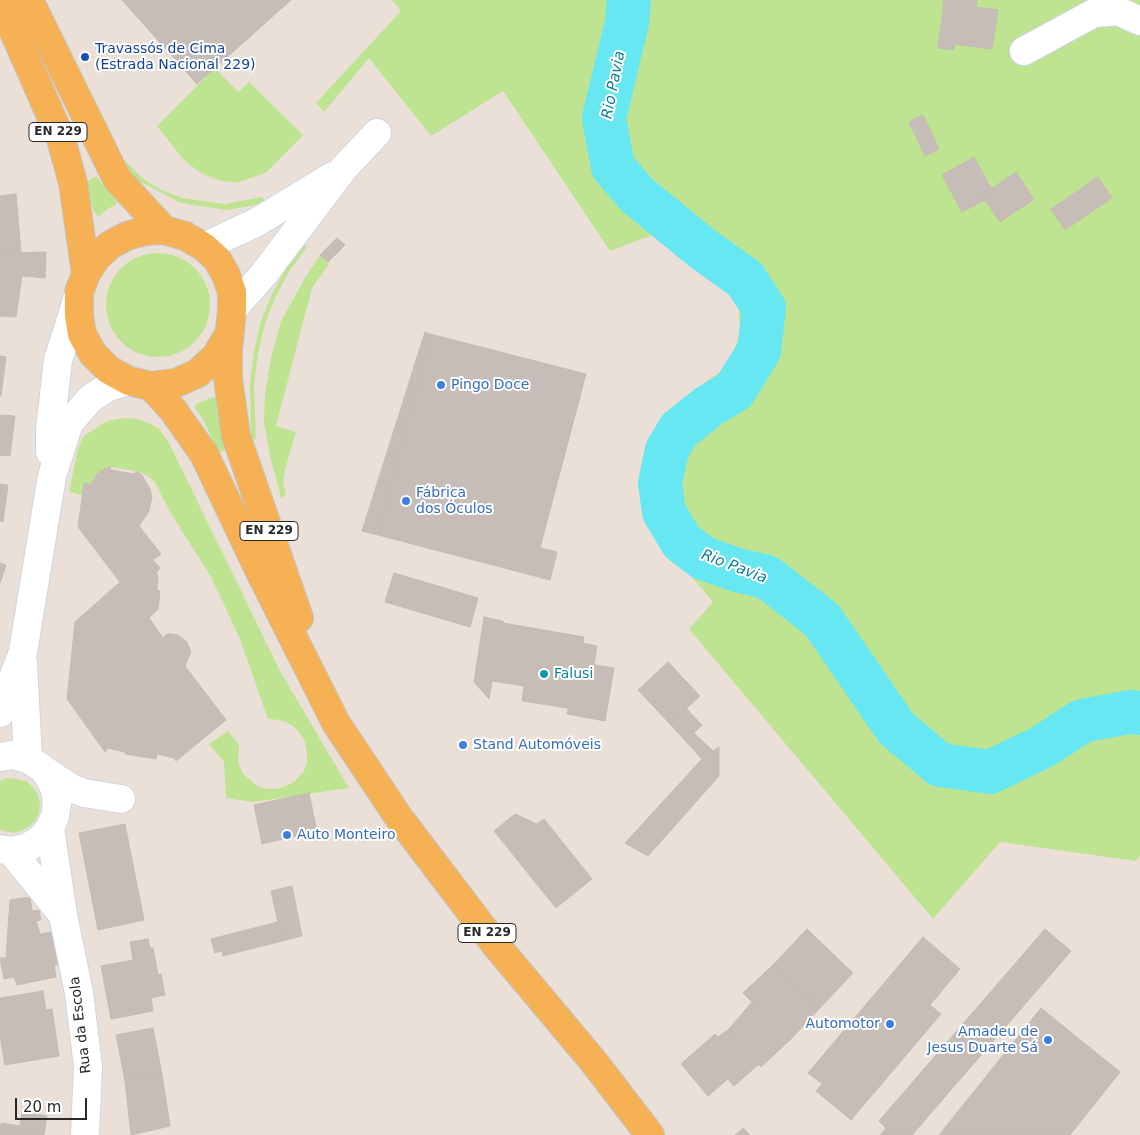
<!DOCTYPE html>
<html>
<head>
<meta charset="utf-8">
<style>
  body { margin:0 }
  #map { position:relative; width:1140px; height:1135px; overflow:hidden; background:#ebe0d8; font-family:"DejaVu Sans",sans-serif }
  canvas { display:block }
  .scale { position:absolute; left:15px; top:1098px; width:72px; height:22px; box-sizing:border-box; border:2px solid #282828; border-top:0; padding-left:6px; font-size:15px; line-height:18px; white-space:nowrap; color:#282828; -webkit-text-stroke:4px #fff; paint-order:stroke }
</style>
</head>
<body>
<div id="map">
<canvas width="1140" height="1135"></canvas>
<div class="scale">20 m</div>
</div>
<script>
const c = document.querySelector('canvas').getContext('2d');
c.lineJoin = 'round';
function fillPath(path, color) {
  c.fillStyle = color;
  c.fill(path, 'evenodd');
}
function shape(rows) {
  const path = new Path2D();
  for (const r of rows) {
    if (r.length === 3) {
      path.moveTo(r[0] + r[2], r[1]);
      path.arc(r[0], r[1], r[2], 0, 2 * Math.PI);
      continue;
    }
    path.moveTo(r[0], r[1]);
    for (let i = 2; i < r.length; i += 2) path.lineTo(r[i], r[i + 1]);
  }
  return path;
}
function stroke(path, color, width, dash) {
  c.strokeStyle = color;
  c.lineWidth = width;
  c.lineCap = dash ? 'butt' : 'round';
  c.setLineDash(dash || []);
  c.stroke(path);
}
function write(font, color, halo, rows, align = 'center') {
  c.font = font + ' "DejaVu Sans",sans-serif';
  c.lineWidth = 4;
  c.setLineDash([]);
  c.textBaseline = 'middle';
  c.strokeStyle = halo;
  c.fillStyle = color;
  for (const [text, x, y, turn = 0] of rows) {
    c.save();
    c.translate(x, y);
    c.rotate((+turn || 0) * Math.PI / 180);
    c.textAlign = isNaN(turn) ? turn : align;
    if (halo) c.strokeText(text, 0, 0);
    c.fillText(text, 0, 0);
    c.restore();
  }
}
fillPath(shape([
  [392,0,1140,0,1140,856,1136,861,1000,842,933,919,689,629,713,602,665,545,649,504,657,444,679,418,701,385,727,367,740,334,738,299,711,272,661,232,610,251,503,91,431,136,369,58,324,112,316,103,401,11],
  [215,68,238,92,249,82,303,135,267,172,237,183,217,180,199,172,183,159,157,126],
  [125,161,141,177,159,189,182,198,225,204,262,197,265,202,261,204,226,210,181,203,139,181,120,164],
  [96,176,117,202,116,205,107,209,99,216,96,215,93,209,86,182],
  [304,244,307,247,290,270,276,296,265,323,258,353,254,385,256,439,251,439,250,385,254,351,261,321,272,294,286,268],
  [158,305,52],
  [320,255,329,264,312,288,276,426,296,432,285,469,283,483,286,495,281,498,270,456,264,423,265,395,271,358,281,321,305,278],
  [213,397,217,398,218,415,227,449,218,453,204,421,195,408,196,404],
  [127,418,138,419,149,423,159,429,168,441,280,671,349,788,253,802,226,798,224,762,209,744,228,731,239,745,238,762,243,774,257,786,267,789,278,789,294,782,304,771,307,762,307,753,305,742,299,732,292,725,280,720,268,719,240,639,211,577,173,517,154,481,148,476,136,471,110,467,104,469,97,474,91,485,84,484,82,495,69,492,78,448,84,436,105,422,116,419],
  [7,778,17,779,26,781,33,787,38,795,40,804,39,813,35,821,29,827,21,831,13,833,0,830,0,781]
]), '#bee492');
stroke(shape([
  [629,0,627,23,604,118,613,167,637,195,703,249,745,279,764,308,759,351,734,391,709,406,679,430,667,450,660,483,664,512,682,542,703,558,737,570,767,577,822,620,896,728,940,765,990,772,1042,747,1082,721,1130,712,1140,713]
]), '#66e7f2', 44);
const building = shape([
  [122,0,291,0,197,84,122,0],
  [944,0,977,0,976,7,998,10,992,49,955,44,954,50,938,48,944,0],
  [923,115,939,149,925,156,909,122,923,115],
  [974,157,991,188,982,195,985,200,962,212,942,175,974,157],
  [1016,172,1034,199,1000,222,982,195,1016,172],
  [1098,177,1112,198,1065,230,1051,209,1098,177],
  [16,194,21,252,0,253,0,196,16,194],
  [337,238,345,245,328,262,320,255,337,238],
  [46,252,45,278,22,276,16,317,0,316,0,253,46,252],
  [425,332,430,334,378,535,362,531,425,332],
  [430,334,586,374,540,548,557,552,550,580,378,535,430,334],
  [0,356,6,357,1,396,0,396,0,356],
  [0,415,15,416,10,456,0,455,0,415],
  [110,467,111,470,134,474,136,471,142,475,150,489,152,497,149,511,139,526,161,554,153,560,160,568,156,573,158,576,157,590,160,591,158,609,149,618,163,638,167,634,172,634,178,635,187,642,191,652,185,666,226,720,176,761,174,758,157,754,156,759,125,754,125,752,108,748,105,752,67,699,75,622,120,582,78,527,84,483,91,485,97,474,104,469,110,467],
  [0,484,8,485,3,522,0,521,0,484],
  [0,563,6,565,0,583,0,563],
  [394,573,478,598,470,627,385,602,394,573],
  [484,617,503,621,503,623,584,637,583,643,597,646,594,665,614,668,605,721,567,714,568,708,522,701,524,686,492,681,489,699,474,682,484,617],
  [668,662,700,696,670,724,638,690,668,662],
  [686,708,702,725,694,733,713,751,719,747,719,776,648,856,625,843,702,759,670,724,686,708],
  [309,793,317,831,262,844,254,805,309,793],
  [515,814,537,824,544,819,592,879,556,908,494,831,515,814],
  [125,824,144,920,98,930,79,833,125,824],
  [292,886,302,936,282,941,271,891,292,886],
  [30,897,32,911,39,910,41,920,36,921,40,934,52,932,60,964,54,965,56,977,17,985,14,977,4,979,0,958,6,958,10,900,30,897],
  [278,922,282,941,223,956,222,951,215,953,211,939,278,922],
  [807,929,853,973,820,1008,774,964,807,929],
  [1045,929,1071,951,912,1135,880,1135,886,1128,879,1121,1045,929],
  [923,937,960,969,930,1005,941,1014,851,1120,816,1091,822,1084,808,1073,923,937],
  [148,939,150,948,153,948,158,975,161,974,165,995,151,998,153,1011,111,1019,101,966,133,960,130,942,148,939],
  [774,964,820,1008,790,1040,743,993,774,964],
  [43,991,46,1010,52,1009,59,1056,5,1065,0,1036,0,998,43,991],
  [752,1002,790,1040,761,1067,729,1029,752,1002],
  [1041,1008,1120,1072,1070,1135,939,1135,1041,1008],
  [153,1028,162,1074,125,1081,116,1035,153,1028],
  [729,1029,759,1064,734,1086,728,1079,708,1096,681,1064,715,1034,718,1037,729,1029],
  [162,1074,170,1126,131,1135,125,1081,162,1074],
  [22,1112,47,1116,44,1135,0,1135,1,1123,20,1126,22,1112],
  [743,1128,750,1135,735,1135,743,1128]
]);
fillPath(building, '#c6bdb8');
stroke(building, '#c6bbb2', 1);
const minor = shape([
  [1024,51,1094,13,1118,11,1140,21],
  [204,247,257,222,333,176],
  [232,310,263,275,344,168,377,133],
  [50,452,50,430,58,360,79,294],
  [23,663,28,759],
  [0,713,23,652,52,476,69,423,90,399,108,387,129,381],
  [0,757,12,755,28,759,42,768,50,778,55,790,57,803,55,816,50,828,40,840,26,848,11,851,0,849],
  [44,770,71,788,84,793,121,799],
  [50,828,63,915,79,993,88,1066,85,1135],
  [11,851,62,914]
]);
const major = shape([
  [0,0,61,139,73,183,86,274],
  [29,0,117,179,164,230],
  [229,334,216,356,198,373,176,383,151,386,129,381,109,370,93,354,82,334,79,316,79,292,86,274,96,258,110,245,127,236,145,231,164,230,185,236,204,247,217,259,226,275,232,292,232,310,228,350,228,379,236,436,299,618],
  [151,386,173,410,204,454,260,572,336,723,397,815,495,944,593,1061,650,1135]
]);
stroke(minor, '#ced5e2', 30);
stroke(major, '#c3c3c3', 30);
stroke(minor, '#fff', 28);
stroke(major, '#f5b154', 28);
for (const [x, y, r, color] of [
  [85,57,5,"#1a4fb4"],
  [441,385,5,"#3f7fe0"],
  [406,501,5,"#3f7fe0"],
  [544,674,5,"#0f9aa8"],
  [463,745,5,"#3f7fe0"],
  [287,835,5,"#3f7fe0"],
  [890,1024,5,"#3f7fe0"],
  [1048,1040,5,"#3f7fe0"]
]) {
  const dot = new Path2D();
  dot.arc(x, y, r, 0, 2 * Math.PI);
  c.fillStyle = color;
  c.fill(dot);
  stroke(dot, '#fff', 2);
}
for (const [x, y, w] of [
  [58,132,58],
  [269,531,58],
  [487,933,58]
]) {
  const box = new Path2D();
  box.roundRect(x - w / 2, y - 9.5, w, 19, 4);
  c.fillStyle = '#fff';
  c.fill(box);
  stroke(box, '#282828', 1);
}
write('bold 12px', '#282828', null, [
  ["EN 229",58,132],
  ["EN 229",269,531],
  ["EN 229",487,933]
]);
write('14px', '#164399', '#fff', [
  ["Travassós de Cima",95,49],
  ["(Estrada Nacional 229)",95,65]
], 'left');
write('14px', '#366cbe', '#fff', [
  ["Pingo Doce",451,385],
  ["Fábrica",416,493],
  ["dos Óculos",416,509],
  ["Stand Automóveis",473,745],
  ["Auto Monteiro",297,835],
  ["Automotor",880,1024,"right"],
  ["Amadeu de",1038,1032,"right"],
  ["Jesus Duarte Sá",1038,1048,"right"]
], 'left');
write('14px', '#0d838f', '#fff', [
  ["Falusi",554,674]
], 'left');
write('14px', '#282828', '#fff', [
  ["Rua da Escola",81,1025,-97]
]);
write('italic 15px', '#097e94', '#fff', [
  ["Rio Pavia",614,85,-79],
  ["Rio Pavia",734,567,21]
]);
</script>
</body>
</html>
